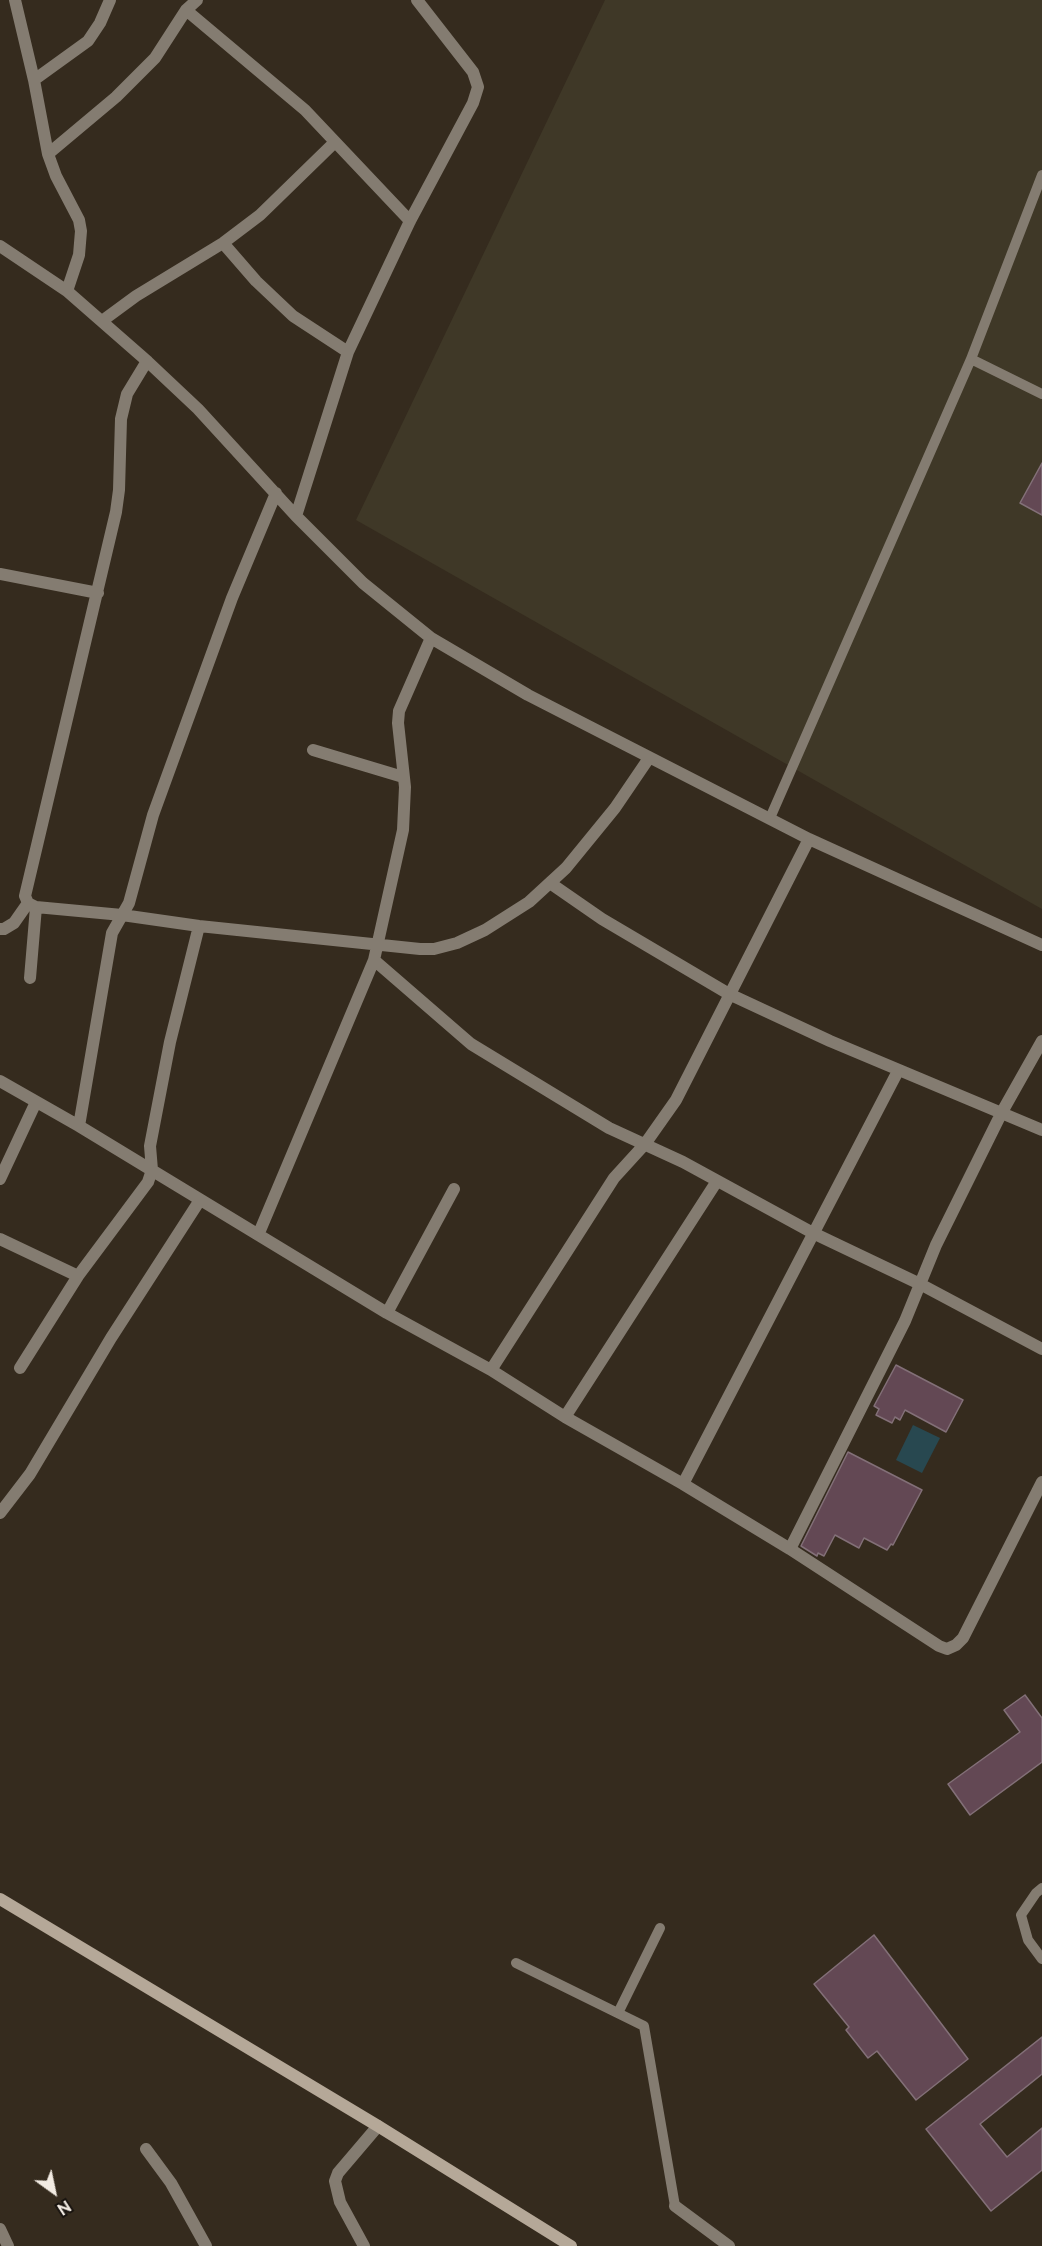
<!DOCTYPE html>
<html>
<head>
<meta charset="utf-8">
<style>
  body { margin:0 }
  #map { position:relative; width:1042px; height:2246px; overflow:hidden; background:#352b1e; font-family:Raleway,sans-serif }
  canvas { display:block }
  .north { position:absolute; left:24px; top:2162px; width:60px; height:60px; -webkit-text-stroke:4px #19140f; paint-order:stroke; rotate:147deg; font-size:16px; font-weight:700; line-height:24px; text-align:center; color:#f2ebe3 }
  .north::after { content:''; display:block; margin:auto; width:21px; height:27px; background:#f2ebe3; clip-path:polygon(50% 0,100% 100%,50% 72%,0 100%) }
</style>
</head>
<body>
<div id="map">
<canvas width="1042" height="2246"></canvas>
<div class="north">N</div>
</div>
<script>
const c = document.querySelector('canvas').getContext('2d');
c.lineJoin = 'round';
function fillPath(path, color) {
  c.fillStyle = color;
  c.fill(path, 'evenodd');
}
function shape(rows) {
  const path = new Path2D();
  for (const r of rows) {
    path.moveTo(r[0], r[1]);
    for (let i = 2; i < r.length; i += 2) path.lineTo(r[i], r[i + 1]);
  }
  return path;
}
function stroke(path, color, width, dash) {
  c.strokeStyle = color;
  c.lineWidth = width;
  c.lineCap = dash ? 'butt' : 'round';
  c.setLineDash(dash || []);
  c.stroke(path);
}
fillPath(shape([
  [605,0,1042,0,1042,909,356,520]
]), '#3f3827');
fillPath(shape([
  [913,1425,940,1438,922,1473,896,1460]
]), '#284850');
const building = shape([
  [1042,463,1042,515,1020,503,1042,463],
  [896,1365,963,1400,946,1432,905,1410,900,1420,895,1417,892,1423,876,1415,879,1409,874,1406,896,1365],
  [848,1452,922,1490,893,1545,891,1544,887,1550,864,1538,859,1548,835,1535,824,1556,818,1553,817,1556,801,1546,848,1452],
  [1025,1695,1042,1718,1042,1762,970,1815,948,1784,1020,1732,1004,1710,1025,1695],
  [874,1935,968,2059,916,2100,877,2051,868,2058,846,2030,849,2027,814,1984,874,1935],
  [1042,2037,1042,2074,980,2124,1007,2157,1042,2128,1042,2170,991,2211,926,2129,1042,2037]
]);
fillPath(building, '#634854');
stroke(building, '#837078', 1.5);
stroke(shape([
  [971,359,1042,394],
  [770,818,971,359,1042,175],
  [1042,1888,1036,1893,1021,1915,1028,1940,1042,1959],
  [516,1963,644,2026,675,2206],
  [618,2013,660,1928]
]), '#847c71', 10);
stroke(shape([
  [15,0,34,80,48,154,56,176,79,220,81,231,79,255,67,291],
  [186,10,305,110,410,221],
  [34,80,88,41,100,23,110,0],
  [48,154,116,97,155,58,186,10,197,0],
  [223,243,256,281,293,316,348,352],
  [0,246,67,291,147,361,198,409,296,516,363,583,431,638,528,695,809,839,1042,945],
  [102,321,136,296,223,243,260,215,335,142],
  [296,516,348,352,410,221,473,103,478,87,473,72,417,0],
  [0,574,98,593],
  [313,750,403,777],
  [550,883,602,919,729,994,830,1041,1042,1130],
  [28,903,36,907,122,915,199,926,420,949,434,949,457,943,485,930,529,902,566,868,615,808,649,758],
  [0,929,4,929,14,923,28,903,25,896,116,512,119,490,121,419,127,394,147,361],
  [374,960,471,1044,609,1128,683,1162,813,1233,920,1284,1042,1349],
  [30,978,36,907],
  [0,1081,79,1126,387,1313,491,1370,565,1417,683,1484,790,1549,939,1646,947,1649,956,1645,963,1638,1042,1482],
  [79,1126,112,933,129,903,153,815,232,598,276,493],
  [0,1179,36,1102],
  [259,1233,374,960,403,830,405,787,398,723,399,711,431,638],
  [0,1239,78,1276],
  [387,1313,454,1189],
  [20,1368,78,1276,148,1182,152,1170,150,1146,170,1042,199,926],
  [491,1370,614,1178,645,1144,676,1100,809,839],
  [565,1417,717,1181],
  [683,1484,898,1071],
  [0,1513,30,1474,111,1338,200,1200],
  [790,1549,905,1321,936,1245,1002,1112,1042,1041],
  [146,2149,171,2183,206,2246],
  [675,2206,729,2246],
  [0,2229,8,2246],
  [364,2246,340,2202,335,2181,338,2173,378,2126]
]), '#847c71', 12);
stroke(shape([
  [0,1899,378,2126,571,2246]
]), '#b5a898', 12);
</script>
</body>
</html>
